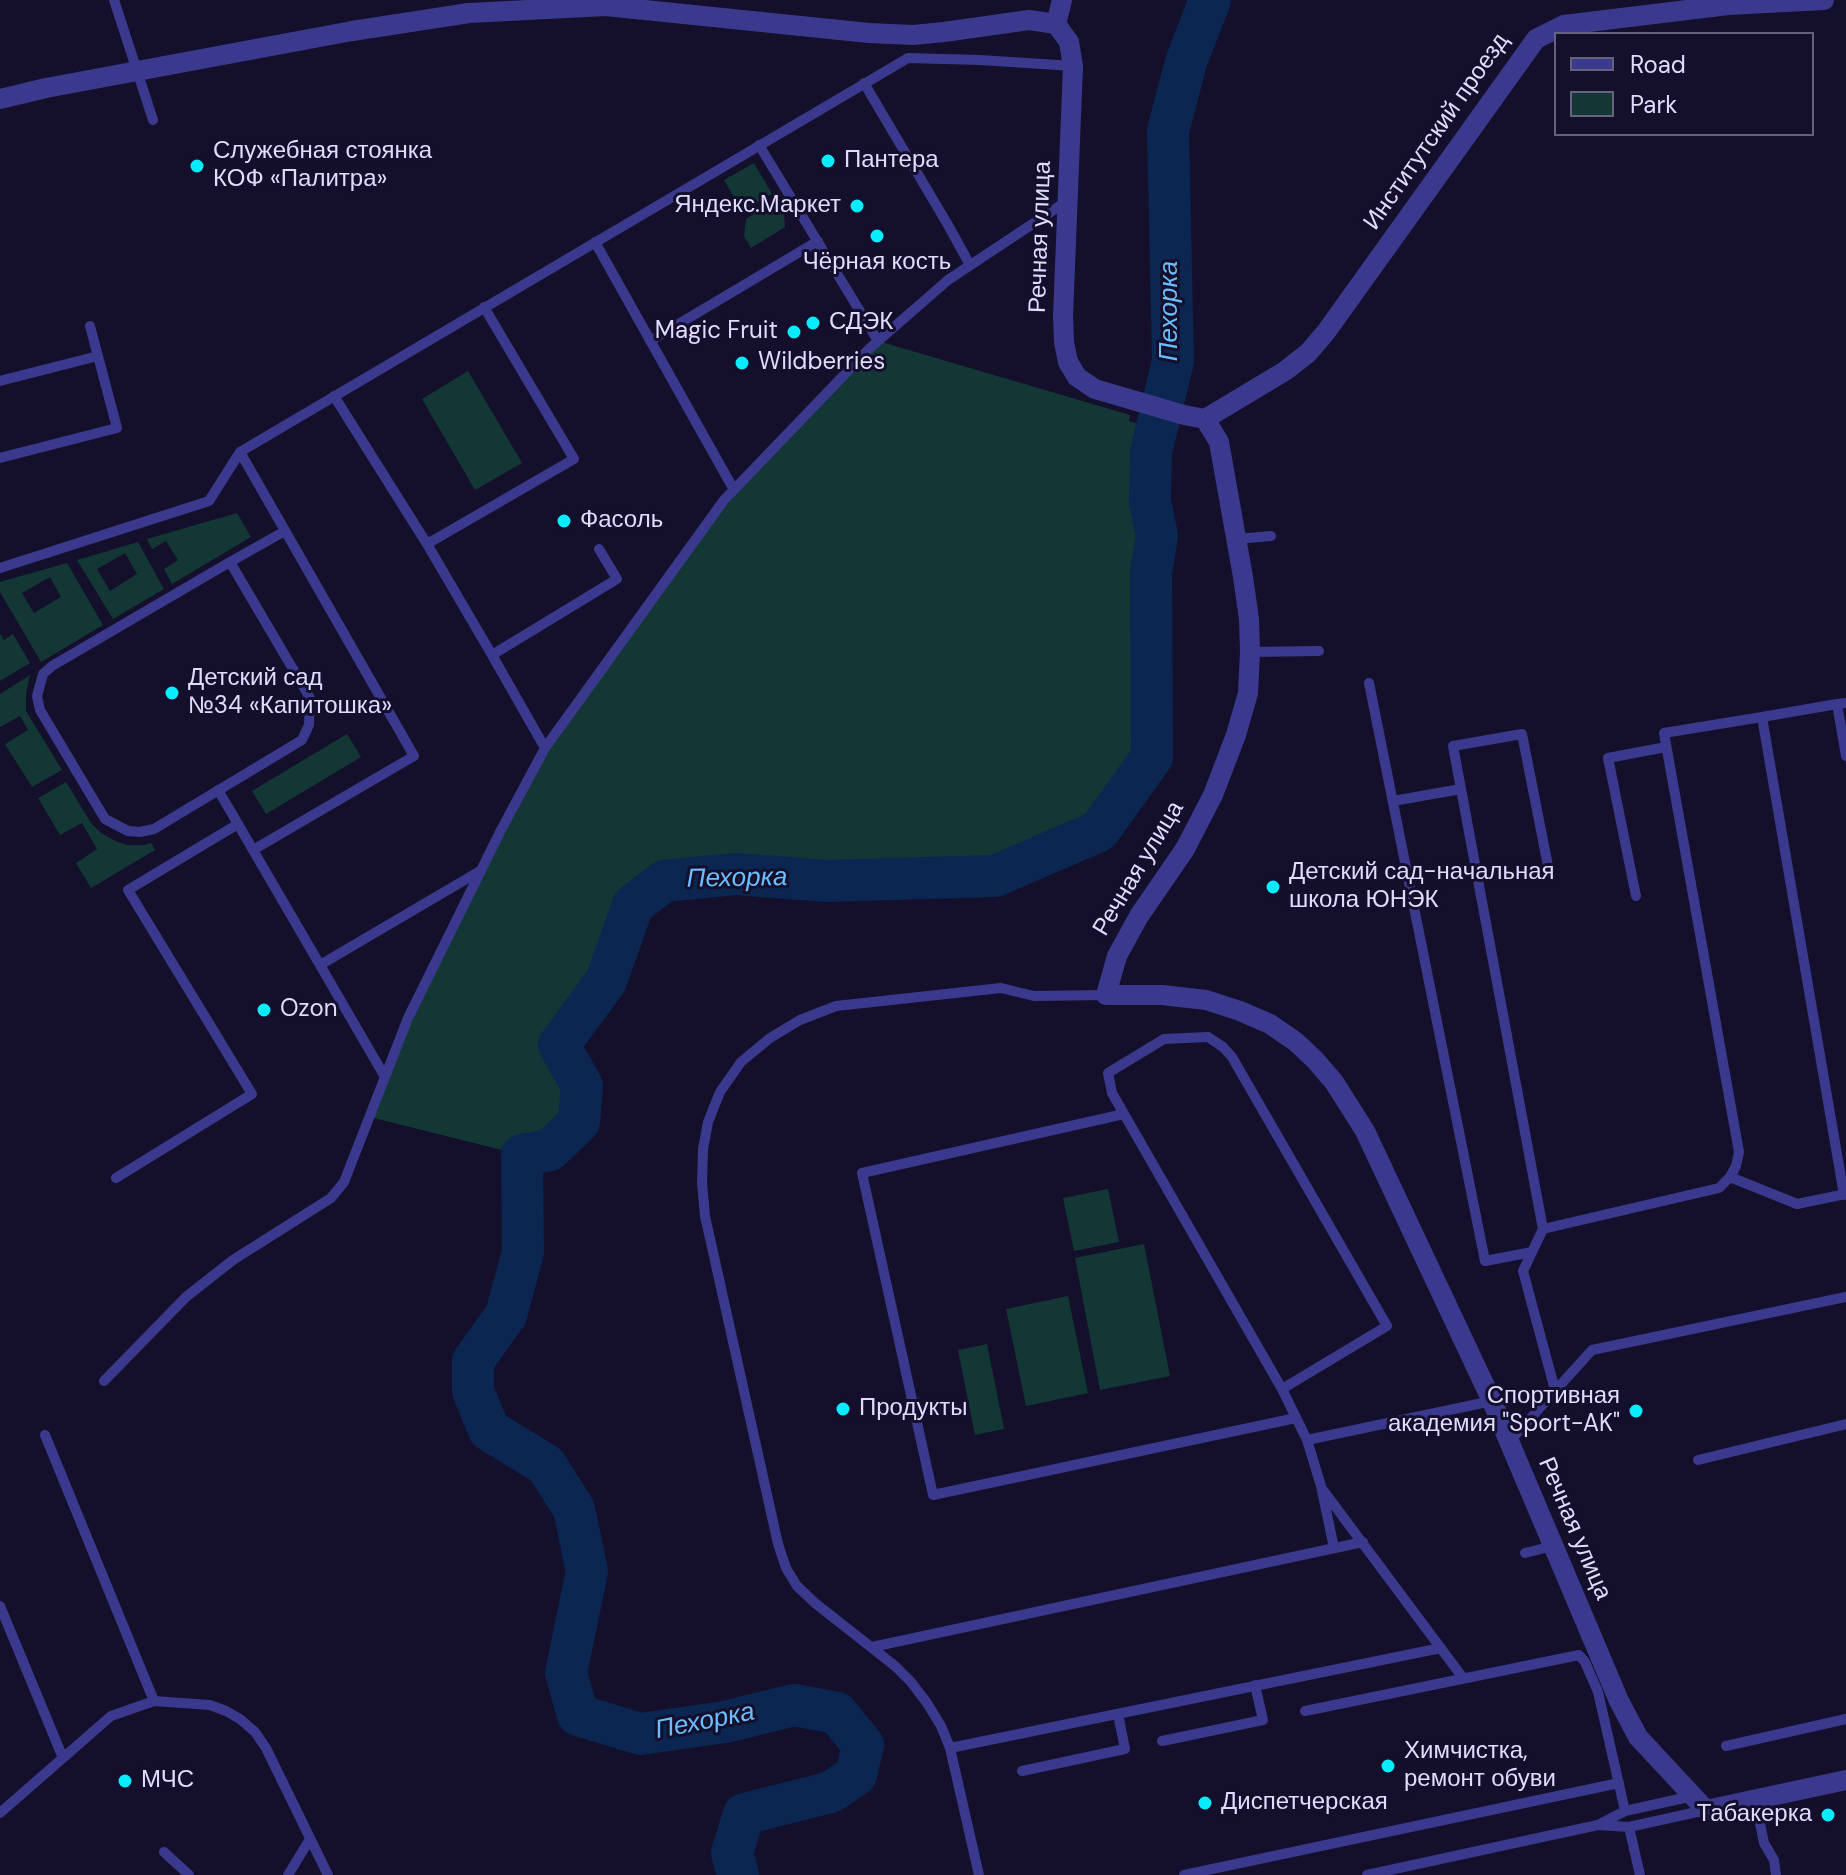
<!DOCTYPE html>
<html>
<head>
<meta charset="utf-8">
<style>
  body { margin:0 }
  #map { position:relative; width:1846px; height:1875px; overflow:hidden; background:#14102c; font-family:"DM Sans",sans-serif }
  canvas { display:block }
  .legend { position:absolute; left:1554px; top:32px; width:260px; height:104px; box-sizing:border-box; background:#14102c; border:2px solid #656280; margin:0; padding:10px 14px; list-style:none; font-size:24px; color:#dfdcff }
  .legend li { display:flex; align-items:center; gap:16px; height:40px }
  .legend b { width:40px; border:2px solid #656280 }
</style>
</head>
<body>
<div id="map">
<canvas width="1846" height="1875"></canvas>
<ul class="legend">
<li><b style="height:10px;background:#3b398d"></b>Road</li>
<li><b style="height:22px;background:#133735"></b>Park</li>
</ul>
</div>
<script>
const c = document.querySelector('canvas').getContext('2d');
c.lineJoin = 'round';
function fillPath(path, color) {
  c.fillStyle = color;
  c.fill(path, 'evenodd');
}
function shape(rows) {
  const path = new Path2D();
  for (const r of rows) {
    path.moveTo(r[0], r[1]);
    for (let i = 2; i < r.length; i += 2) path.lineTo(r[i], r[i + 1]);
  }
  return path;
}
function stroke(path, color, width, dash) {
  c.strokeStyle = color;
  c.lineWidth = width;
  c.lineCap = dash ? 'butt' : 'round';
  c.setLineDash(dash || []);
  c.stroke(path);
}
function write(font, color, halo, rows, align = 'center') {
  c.font = font + ' "DM Sans",sans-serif';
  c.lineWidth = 6;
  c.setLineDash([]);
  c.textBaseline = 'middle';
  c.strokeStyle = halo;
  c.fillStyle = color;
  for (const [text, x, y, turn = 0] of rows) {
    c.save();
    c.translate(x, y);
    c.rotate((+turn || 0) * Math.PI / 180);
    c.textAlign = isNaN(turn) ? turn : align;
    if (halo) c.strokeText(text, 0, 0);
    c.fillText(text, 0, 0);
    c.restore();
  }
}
fillPath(shape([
  [754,163,772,194,742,211,724,180],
  [776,201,784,214,785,227,751,248,744,236,746,219],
  [878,341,1130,415,1129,421,1157,429,1151,452,1150,502,1157,536,1151,573,1152,757,1099,831,995,876,827,881,735,874,664,881,633,905,606,981,559,1045,582,1086,579,1122,550,1150,522,1155,370,1117,408,1018,545,748,724,500],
  [468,371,522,463,475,490,422,399],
  [237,513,251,537,172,584,164,569,178,560,166,541,152,549,147,539],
  [138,542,164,589,113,619,77,560],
  [125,553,137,574,110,591,97,569],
  [67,563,103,625,41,662,0,592,0,582],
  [50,577,61,597,34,613,22,593],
  [0,634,4,640,13,634,30,663,0,681],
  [30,675,26,693,26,711,62,770,32,787,5,744,28,730,20,716,0,727,0,694],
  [347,734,361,757,266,814,252,791],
  [66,782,91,823,101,833,115,841,127,845,144,845,151,843,155,850,91,888,76,863,97,849,82,823,60,835,38,798],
  [1108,1189,1119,1242,1074,1251,1063,1198],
  [1144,1244,1170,1376,1100,1390,1075,1258],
  [1068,1296,1088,1393,1026,1406,1006,1309],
  [987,1344,1004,1429,975,1435,958,1350]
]), '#133735');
stroke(shape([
  [738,1875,732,1853,744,1814,831,1792,856,1775,863,1745,837,1713,794,1705,725,1722,640,1734,578,1715,566,1673,587,1571,574,1509,546,1465,489,1430,473,1391,473,1361,506,1315,523,1252,522,1155,550,1150,579,1122,582,1086,559,1045,606,981,633,905,664,881,735,874,827,881,995,876,1099,831,1152,757,1151,573,1157,536,1150,502,1151,452,1173,361,1168,131,1186,62,1210,0]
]), '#0b2651', 42);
stroke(shape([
  [114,0,153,120],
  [864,83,948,225,970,265],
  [759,145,878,341],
  [595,242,734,490],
  [650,341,818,241],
  [0,381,98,356],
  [334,396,427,544,492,655,617,579,599,549],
  [0,458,117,428,90,326],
  [1236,539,1271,536],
  [427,544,574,459,484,307],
  [230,562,310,698,309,725,302,740,154,829,140,832,128,831,105,819,40,710,37,696,43,674,52,666,230,562],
  [230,562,285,531],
  [0,568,209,501,240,452,908,58,980,60,1073,66],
  [1250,652,1319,651],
  [492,655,545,748],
  [1369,683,1485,1261,1532,1252],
  [1846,703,1837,704,1846,756],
  [1837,704,1762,717,1844,1195],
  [218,790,238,824],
  [1393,801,1461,789],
  [253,850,320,965,480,871],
  [1548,866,1522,734,1453,746,1543,1229,1523,1271,1555,1390],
  [1636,896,1608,758,1666,747],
  [320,965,385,1077],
  [1124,1114,862,1173,933,1495,1296,1418],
  [1730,1177,1797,1204,1846,1194],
  [116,1178,252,1094,128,890,238,824,253,850,414,756,240,452],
  [1543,1229,1719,1188,1730,1177,1736,1166,1739,1152,1664,733,1762,717],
  [104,1381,186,1297,233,1260,331,1198,344,1182,408,1018,501,830,545,748,724,500,870,348,948,280,1067,201],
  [1282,1389,1387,1326,1232,1057,1223,1047,1208,1037,1164,1039,1108,1073,1112,1093,1282,1389,1307,1440,1321,1486,1334,1548],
  [45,1435,154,1701],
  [1307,1440,1492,1401],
  [1509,1442,1592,1350,1846,1297],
  [1698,1460,1846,1424],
  [1323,1490,1463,1678],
  [1525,1553,1553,1546],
  [0,1606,63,1758],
  [872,1647,1363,1542],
  [1305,1711,1579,1655,1585,1662,1598,1692,1625,1811],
  [1162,1741,1263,1720,1255,1685],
  [1726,1746,1846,1719],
  [950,1748,1441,1648],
  [1022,1771,1125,1749,1118,1714],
  [1755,1799,1764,1843,1774,1860,1776,1875],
  [0,1813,111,1716,154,1701,210,1705,226,1711,240,1719,255,1732,266,1748,328,1875],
  [1600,1824,1625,1811,1693,1796],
  [1629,1827,1640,1875],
  [164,1852,189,1875],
  [288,1875,310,1839],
  [979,1875,950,1748,941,1726,927,1703,911,1682,895,1666,815,1603,797,1586,786,1568,778,1544,705,1216,702,1183,703,1149,708,1122,720,1092,741,1062,770,1038,800,1020,836,1006,1001,988,1034,996,1106,995],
  [1184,1875,1619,1783],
  [1367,1875,1598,1825,1629,1827,1706,1810]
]), '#3b398d', 10);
stroke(shape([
  [1056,24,1062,0]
]), '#3b398d', 20);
stroke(shape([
  [0,99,46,88,352,31,469,13,606,6,869,33,913,35,944,32,1029,20,1056,24,1069,42,1073,66,1063,316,1064,342,1068,362,1077,377,1095,389,1184,415,1205,419,1219,442,1243,577,1249,619,1250,652,1248,693,1236,735,1213,795,1185,849,1139,916,1117,956,1106,995,1162,995,1206,1000,1240,1011,1270,1024,1296,1042,1315,1060,1334,1082,1365,1131,1492,1401,1619,1701,1638,1737,1706,1810,1846,1780],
  [1205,419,1285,371,1308,353,1326,332,1536,39,1564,25,1728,5,1824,0]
]), '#3b398d', 20);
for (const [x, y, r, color] of [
  [828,161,8,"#08ecff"],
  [197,166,8,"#08ecff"],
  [857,206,8,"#08ecff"],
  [877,236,8,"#08ecff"],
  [813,323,8,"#08ecff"],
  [794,332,8,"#08ecff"],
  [742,363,8,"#08ecff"],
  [564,521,8,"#08ecff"],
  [172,693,8,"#08ecff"],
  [1273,887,8,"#08ecff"],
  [264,1010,8,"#08ecff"],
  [843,1409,8,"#08ecff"],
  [1636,1411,8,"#08ecff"],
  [1388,1766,8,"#08ecff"],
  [125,1781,8,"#08ecff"],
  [1205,1803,8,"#08ecff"],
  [1828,1815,8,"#08ecff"]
]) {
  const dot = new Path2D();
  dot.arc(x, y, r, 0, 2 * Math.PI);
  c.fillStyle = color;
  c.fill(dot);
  stroke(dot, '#14102c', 3);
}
write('24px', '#dfdcff', '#14102c', [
  ["Институтский проезд",1437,132,-55],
  ["Речная улица",1041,237,-88],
  ["Речная улица",1139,869,-59],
  ["Речная улица",1574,1529,67]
]);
write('24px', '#dfdcff', '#14102c', [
  ["Служебная стоянка",213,152],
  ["КОФ «Палитра»",213,180],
  ["Пантера",844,161],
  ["Яндекс.Маркет",841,206,"right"],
  ["Чёрная кость",877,263,"center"],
  ["СДЭК",829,323],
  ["Magic Fruit",778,332,"right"],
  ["Wildberries",758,363],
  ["Фасоль",580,521],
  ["Детский сад",188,679],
  ["№34 «Капитошка»",188,707],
  ["Детский сад-начальная",1289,873],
  ["школа ЮНЭК",1289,901],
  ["Ozon",280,1010],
  ["Спортивная",1620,1397,"right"],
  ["академия \"Sport-AK\"",1620,1425,"right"],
  ["Продукты",859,1409],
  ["Химчистка,",1404,1752],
  ["ремонт обуви",1404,1780],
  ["МЧС",141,1781],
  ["Диспетчерская",1221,1803],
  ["Табакерка",1812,1815,"right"]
], 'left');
write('italic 26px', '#6abdff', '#14102c', [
  ["Пехорка",1170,311,-90],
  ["Пехорка",737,879,-1],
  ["Пехорка",705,1722,-11]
]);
</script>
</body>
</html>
